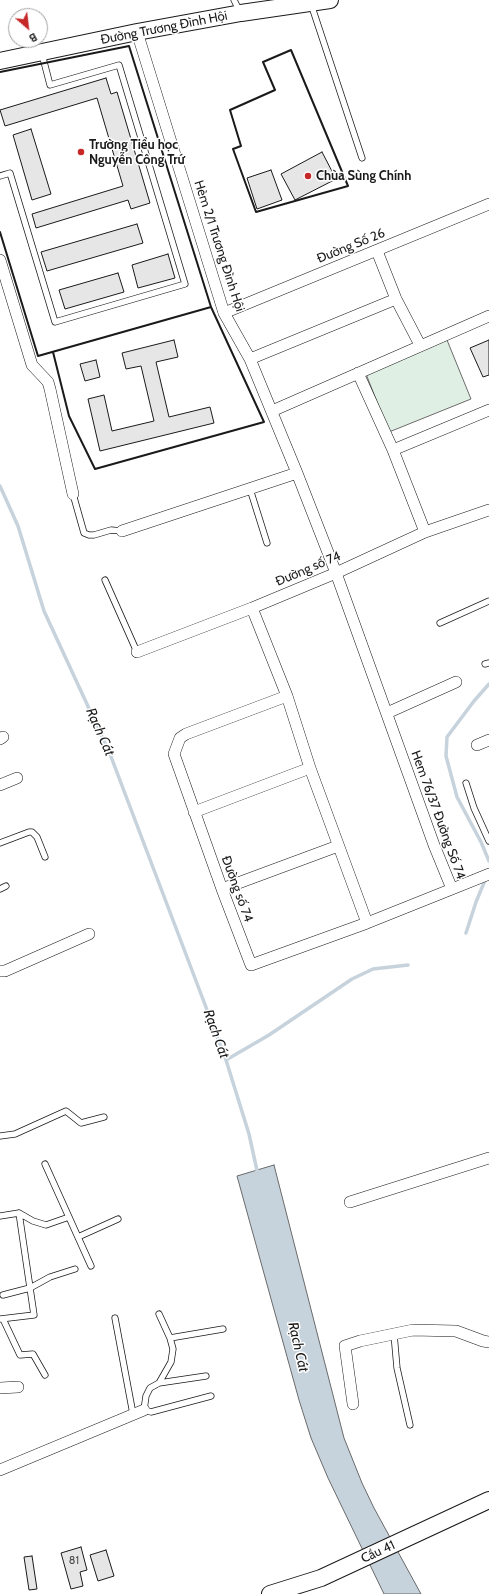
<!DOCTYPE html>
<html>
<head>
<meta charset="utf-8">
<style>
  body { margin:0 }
  #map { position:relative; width:489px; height:1594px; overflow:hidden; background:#fff; font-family:Cabin,sans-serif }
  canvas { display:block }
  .north { position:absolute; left:8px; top:8px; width:40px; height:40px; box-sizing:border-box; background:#fff; border:1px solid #a3a3a3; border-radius:50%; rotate:152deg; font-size:11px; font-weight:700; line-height:16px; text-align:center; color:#1a1a1a }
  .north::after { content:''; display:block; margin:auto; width:14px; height:18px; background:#c62828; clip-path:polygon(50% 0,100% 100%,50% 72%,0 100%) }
</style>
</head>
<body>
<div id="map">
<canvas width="489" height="1594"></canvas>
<div class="north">B</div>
</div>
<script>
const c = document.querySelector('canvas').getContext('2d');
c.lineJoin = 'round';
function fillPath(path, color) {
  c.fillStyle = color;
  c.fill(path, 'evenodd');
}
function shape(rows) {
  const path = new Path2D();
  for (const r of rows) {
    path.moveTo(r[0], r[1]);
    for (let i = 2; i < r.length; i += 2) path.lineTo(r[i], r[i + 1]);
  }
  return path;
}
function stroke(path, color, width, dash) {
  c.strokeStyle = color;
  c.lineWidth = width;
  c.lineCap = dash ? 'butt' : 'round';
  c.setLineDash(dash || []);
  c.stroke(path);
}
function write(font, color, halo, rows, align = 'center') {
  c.font = font + ' Cabin,sans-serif';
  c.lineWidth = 3;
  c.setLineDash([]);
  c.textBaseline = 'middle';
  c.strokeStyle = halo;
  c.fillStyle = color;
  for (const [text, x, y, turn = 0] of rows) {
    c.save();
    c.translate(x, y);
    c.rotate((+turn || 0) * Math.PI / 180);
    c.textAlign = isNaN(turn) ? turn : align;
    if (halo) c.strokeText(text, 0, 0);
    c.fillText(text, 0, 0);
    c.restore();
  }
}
const green = shape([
  [447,340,471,399,389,432,366,374,447,340]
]);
fillPath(green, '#e0efe3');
stroke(green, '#6a6a6a', 1);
const water = shape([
  [274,1165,344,1438,362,1483,374,1508,421,1594,384,1594,328,1478,311,1438,299,1400,237,1176,274,1165]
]);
fillPath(water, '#c6d2dc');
stroke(water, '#6a6a6a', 1);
stroke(shape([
  [0,486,18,526,44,611,110,754,226,1060,249,1134,258,1175],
  [489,684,474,701,447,737,446,756,457,797,481,842,489,861],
  [466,933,476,902,486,878],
  [226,1060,269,1035,352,979,373,969,408,965]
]), '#c6d2dc', 3.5);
const building = shape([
  [106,78,111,94,117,92,150,203,131,209,128,200,36,228,32,214,123,186,97,98,5,126,0,110,106,78],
  [31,129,51,194,32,200,13,135,31,129],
  [322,152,336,179,295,200,281,174,322,152],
  [271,170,282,200,257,209,247,178,271,170],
  [137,224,143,243,47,271,41,252,137,224],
  [168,254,175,278,138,288,132,265,168,254],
  [118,273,124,292,65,309,59,290,118,273],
  [174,340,178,357,156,362,169,417,210,407,214,423,100,451,88,399,104,395,112,431,154,421,141,366,126,369,122,353,174,340],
  [489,340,489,375,483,377,470,348,489,340],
  [96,360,100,377,85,381,80,364,96,360],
  [81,1547,87,1570,80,1572,83,1586,71,1589,61,1553,81,1547],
  [106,1550,114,1576,98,1581,90,1555,106,1550],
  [32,1556,37,1589,29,1590,24,1557,32,1556]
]);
fillPath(building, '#e6e6e6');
stroke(building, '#1a1a1a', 1);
const lane = shape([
  [234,0,240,12],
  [311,4,362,158],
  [0,176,10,173,55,322,185,284,119,65,50,85,42,54],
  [250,489,267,543],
  [73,494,84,533,89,535,94,535,111,530,122,531],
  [105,580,137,652],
  [440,623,489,601],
  [485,664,489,663],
  [466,783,474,808,489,841],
  [0,843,29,832,32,832,37,837,45,857],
  [0,889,6,886],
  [0,1136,15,1134,66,1111,81,1123,104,1117],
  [45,1164,91,1266],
  [19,1213,33,1221,46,1225,69,1217],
  [0,1216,19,1213,34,1315,0,1319],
  [78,1237,118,1219],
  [3,1295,30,1288,50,1277,75,1269],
  [159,1314,170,1338,173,1349,171,1362,159,1383,150,1388,146,1396,144,1410,151,1412,211,1396],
  [115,1318,133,1414],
  [3,1319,20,1355,33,1354,45,1375],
  [394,1334,397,1368,410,1425],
  [170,1338,223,1329],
  [159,1383,206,1376]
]);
const street = shape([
  [137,32,224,313,250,359,297,473,336,573,434,845,452,889,367,923,251,965,222,889,174,754,180,738,186,734,287,696],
  [377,251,396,299,420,345],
  [0,260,32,365,48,382,50,389,73,494],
  [224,313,489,204],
  [250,359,396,299],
  [358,373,393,450,425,532],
  [272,411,489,316],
  [393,450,489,410],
  [122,531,297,473],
  [252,608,287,696,310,768,367,923],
  [137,652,252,608,336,573,425,532,489,510],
  [387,713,456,682],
  [0,739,3,737],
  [477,745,489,740],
  [0,785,17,778],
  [194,812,310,768],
  [222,889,338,846],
  [452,889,489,874],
  [0,971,5,971,89,934],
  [350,1202,489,1158],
  [0,1388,18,1387],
  [353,1404,345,1346,360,1341,413,1330,456,1331,483,1341,489,1342],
  [0,1470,144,1410]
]);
const secondary = shape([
  [0,61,137,32,241,13,330,0],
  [270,1594,321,1578,489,1500]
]);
stroke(lane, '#1a1a1a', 7);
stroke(street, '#1a1a1a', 12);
stroke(secondary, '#1a1a1a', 18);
stroke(lane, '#fff', 5.5);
stroke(street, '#fff', 11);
stroke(secondary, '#fff', 16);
stroke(shape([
  [291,50,348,186,256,212,233,149,241,146,230,110,275,90,263,62,291,50],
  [0,72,129,46,211,307,38,356,0,232],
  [53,352,69,416,95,469,264,422,211,307]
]), '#1a1a1a', 2);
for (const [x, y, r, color] of [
  [81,152,4,"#c62828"],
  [308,176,4,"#c62828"]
]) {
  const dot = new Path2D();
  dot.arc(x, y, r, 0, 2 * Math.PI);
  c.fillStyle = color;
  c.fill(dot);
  stroke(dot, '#fff', 1.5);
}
write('11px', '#4d4d4d', null, [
  ["81",74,1561]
]);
write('13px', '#1a1a1a', '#fff', [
  ["Đường Trương Đình Hội",164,28,-11],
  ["Hẻm 2/1 Trương Đình Hội",219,246,72],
  ["Đường Số 26",351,246,-22],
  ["Đường số 74",308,569,-23],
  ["Hem 76/37 Đường Số 74",438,815,70],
  ["Đường số 74",237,889,70],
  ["Cầu 41",378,1552,-25]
]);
write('bold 13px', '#1a1a1a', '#fff', [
  ["Trường Tiểu học",89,145],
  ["Nguyễn Công Trứ",89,160],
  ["Chùa Sùng Chính",316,176]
], 'left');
write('italic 14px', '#1a1a1a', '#fff', [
  ["Rạch Cát",100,732,66],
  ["Rạch Cát",216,1034,70],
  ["Rạch Cát",298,1347,77]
]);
</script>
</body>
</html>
